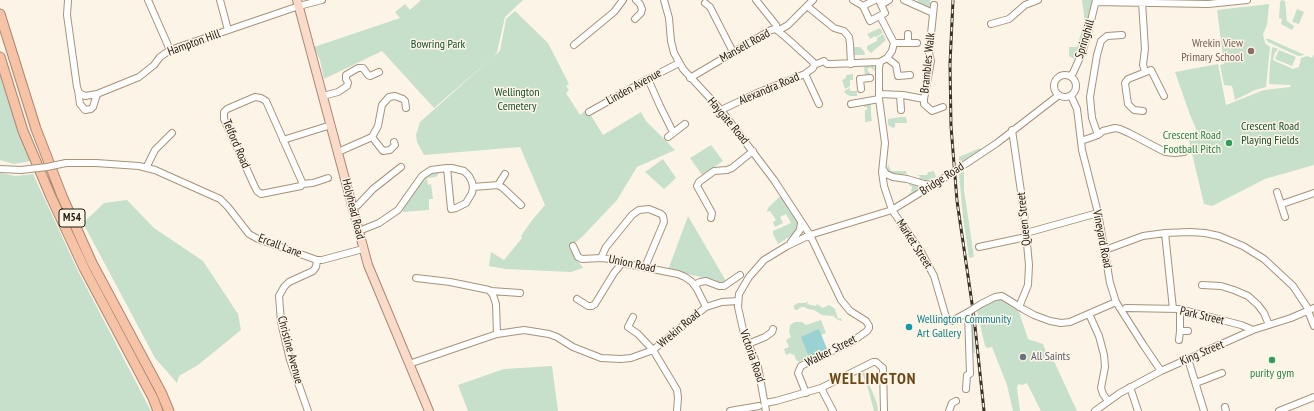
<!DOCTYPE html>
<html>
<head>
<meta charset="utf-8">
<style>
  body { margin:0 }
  canvas { display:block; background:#fdf4e8 }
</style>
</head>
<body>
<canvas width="1314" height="411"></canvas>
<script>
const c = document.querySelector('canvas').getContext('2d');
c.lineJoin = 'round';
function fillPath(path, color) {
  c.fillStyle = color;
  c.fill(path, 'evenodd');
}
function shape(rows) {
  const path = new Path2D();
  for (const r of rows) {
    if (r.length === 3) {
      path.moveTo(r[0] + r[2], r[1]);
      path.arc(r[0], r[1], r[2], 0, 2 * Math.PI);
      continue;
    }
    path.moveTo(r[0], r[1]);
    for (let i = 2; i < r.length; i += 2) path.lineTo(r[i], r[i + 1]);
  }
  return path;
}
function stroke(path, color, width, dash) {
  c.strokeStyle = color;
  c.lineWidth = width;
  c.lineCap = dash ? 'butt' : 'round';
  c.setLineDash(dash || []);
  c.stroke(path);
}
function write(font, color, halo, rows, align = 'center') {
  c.font = font + ' "PT Sans Narrow",sans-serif';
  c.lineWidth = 3;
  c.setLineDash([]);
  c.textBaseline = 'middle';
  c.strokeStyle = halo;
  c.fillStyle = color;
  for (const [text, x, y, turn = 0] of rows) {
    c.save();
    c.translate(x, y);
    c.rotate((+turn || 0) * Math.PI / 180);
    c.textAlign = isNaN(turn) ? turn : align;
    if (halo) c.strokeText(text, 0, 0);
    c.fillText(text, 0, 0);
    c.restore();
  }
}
fillPath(shape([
  [421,0,523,0,505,17,497,52,494,56,500,51,506,19,515,11,548,43,569,84,566,86,569,90,566,93,580,115,587,109,603,135,641,112,646,121,675,150,637,167,617,200,582,237,569,248,583,268,571,272,505,269,489,266,491,252,504,260,522,238,521,236,533,219,545,205,520,147,424,155,417,142,416,135,420,122,493,57,434,108,382,51,324,79,320,60,314,47,400,18,395,12,405,4,410,10],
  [918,0,930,0,930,6,928,8,917,2],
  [1082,0,1092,0,1092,2,1079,48,1074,59,1069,56,1069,47,1077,47,1084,23,1084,15],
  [1281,0,1285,1,1287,21,1294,26,1292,30,1281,24,1282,19,1279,18,1280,3],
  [1269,4,1267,25,1263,34,1265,43,1270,47,1266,87,1255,90,1235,100,1232,86,1224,85,1220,65,1224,64,1217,10],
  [1297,9,1304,12,1299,24,1292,22],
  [880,28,883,33,876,37,875,36,870,39,869,37,867,34],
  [883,34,886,40,871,53,867,49,867,46,877,41,877,38],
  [1266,39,1269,39,1305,55,1298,56,1268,42],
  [853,47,860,47,864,51,865,55,853,55],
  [1273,47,1278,49,1276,52,1275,52,1273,60,1293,69,1299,67,1301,58,1307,56,1312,58,1314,54,1314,165,1265,179,1212,206,1204,204,1188,137,1197,131,1190,115,1175,72,1218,64,1226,105,1264,90,1290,87,1291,85,1269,84,1270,64,1272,48],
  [1279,50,1296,57,1292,66,1275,59],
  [874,65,875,71,870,67,867,70,870,73,870,77,865,76,864,66],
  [0,71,19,129,30,161,14,164,0,160],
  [853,74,853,80,850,80,850,86,845,89,842,80,846,78,846,75],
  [850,88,850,91,857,91,857,96,850,96,846,94,844,91],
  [870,102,871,104,871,115,872,121,865,122,865,110,867,110,867,107,864,107,864,104],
  [901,117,906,117,907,123,895,123,895,127,893,128,888,125,888,119],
  [711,145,723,161,702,175,690,158],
  [980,148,981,150,959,163,959,157],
  [663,159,676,178,664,189,645,172],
  [888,164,891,171,906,171,907,174,893,174,887,171],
  [934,171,936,177,926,181,922,181,919,178,920,176,916,175,927,175,928,172],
  [964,171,964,190,974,257,969,258,963,217,959,174],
  [440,172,436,177,427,178,428,185,431,184,433,199,429,199,429,210,403,212,402,210,419,184,427,174],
  [0,173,16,176,33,174,79,273,151,411,0,411],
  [910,182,921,187,909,196,909,193,911,193,912,186,909,186],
  [779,197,782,197,799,222,798,228,792,235,778,244,773,234,773,231,791,223,786,214,780,217,783,223,775,227,773,222,776,220,770,211,767,212,768,208],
  [127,200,154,228,203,261,238,314,241,330,198,365,179,376,177,383,155,358,83,223,104,203],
  [688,216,726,281,722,284,715,280,668,270],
  [1000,299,1019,312,1028,339,1043,344,1049,360,1053,359,1077,411,1041,411,1027,383,1022,385,1018,384,1017,388,1020,411,1013,411,1007,385,992,347,987,348,985,346,977,311,994,300],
  [808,301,807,304,816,306,817,304,823,308,829,305,831,306,835,309,838,319,841,318,842,321,838,320,833,316,822,315,814,310,808,309,804,307,801,307,797,310,795,310,793,306,798,303,805,303],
  [973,313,975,353,973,353,970,322,971,314],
  [821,320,826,333,821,335,827,349,799,362,796,360,794,354,792,355,791,353,786,355,784,349,789,347,786,340,791,337,789,332,790,325,795,322,802,322,806,325],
  [552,366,558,411,468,411,458,385,504,369],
  [864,372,877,403,878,411,874,411,867,385,865,385,864,381,865,381,862,373]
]), '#c7e0cc');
fillPath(shape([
  [819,329,827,349,809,357,801,337]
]), '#9ad1d3');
const minor = shape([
  [68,0,67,15,77,87,79,93,85,96,97,94,139,77,154,65,160,57,170,50,299,6,322,0],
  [148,0,170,50],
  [220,0,228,30],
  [664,0,669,18,671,41,674,53,683,69,721,110,774,180,810,235,841,300,850,311,866,321,869,326,869,328,867,331,853,341,801,366,798,373,806,393],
  [756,0,776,25,778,31,788,25,813,0],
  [853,0,863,6],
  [875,0,863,6,870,21,885,13,879,0],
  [904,0,933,13],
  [1096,2,1208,4,1247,0],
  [1142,2,1145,49,1143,65,1145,71],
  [705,3,710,7,733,52],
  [881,5,889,0],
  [807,6,834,28,844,31,849,37,850,44,851,64],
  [880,16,894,43,892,51,887,58,880,62,879,68,879,99,885,143,882,172,884,186,892,210,920,250,934,276,946,317,952,321,970,311],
  [635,19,641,13,642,9,640,4,636,0],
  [991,24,1009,19,1025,5,1038,0],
  [894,43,917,43],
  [908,43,908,34],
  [574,45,614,12,623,0],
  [887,58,896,65,898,76,910,75],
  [805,74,819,104],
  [1065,86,11],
  [1070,76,1073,73,1082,53,1088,33,1096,0],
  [690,78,771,30,776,29,790,41,813,62,814,65],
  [648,79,660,106,673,132],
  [861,89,860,79,870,78],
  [78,90,80,104,85,110,91,109,93,107,97,94],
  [879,94,903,95,924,99,931,61,929,53,934,5],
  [900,95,901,110],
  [323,96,338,92,347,86,348,83,346,79,346,75,358,68,363,68,368,75,370,76,379,72],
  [1071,96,1077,109,1082,150,1098,213,1110,283,1116,302,1144,346,1161,371],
  [255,97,261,98,266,101,302,182,301,186,261,194,257,191,254,185,224,119,224,112,227,109,255,97],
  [924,99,924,104,932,111,943,107],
  [851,104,879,99],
  [721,110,757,93,805,74,813,68,814,65,824,61,827,64,831,64,880,62],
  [1143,111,1134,110,1128,104,1125,83,1128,79,1151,70,1164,96],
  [589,112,648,79,679,63],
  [1012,130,1024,212,1029,265,1028,285,1019,307],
  [1098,135,1092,118,1090,97,1097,55,1101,41,1107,36,1122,35],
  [372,137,383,151,390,150,395,145,394,142],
  [668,137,685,124],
  [283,140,331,125],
  [1081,141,1098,135,1103,131,1115,128,1120,129,1129,133,1165,152,1175,153,1184,152],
  [338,152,372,137,378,126,382,105,389,97,395,96,403,99,405,101,406,108],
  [970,161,997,143,1059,95],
  [66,163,96,163,139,166,155,170,220,199,228,207,249,234,258,239,317,260,322,260,363,249],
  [146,168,155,150,172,133],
  [0,169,21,170],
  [883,169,886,174,893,177,907,179,924,184,933,185],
  [302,184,313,183,328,178],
  [498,185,505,174],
  [473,187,498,185,503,188,521,205],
  [1277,192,1285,217],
  [1282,204,1314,193],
  [353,208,358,205,373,189,401,167],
  [711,218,712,213,697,186,699,182,714,171,727,170,732,168,753,151],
  [359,231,379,223,398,210,422,176,431,170,447,168,452,168,464,171,469,176,472,182,473,187,472,193,466,203,456,208,451,209,447,168],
  [1026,233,1098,213],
  [1165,233,1173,309],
  [791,242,800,230,801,222],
  [573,246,578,257,582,259,601,258,610,259,622,263,678,274,685,277,692,282,697,289,706,307],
  [979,247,1026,237],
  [1105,250,1143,236,1165,233,1190,232,1205,233,1219,236,1243,246,1264,259,1293,286,1309,310],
  [601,258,606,247,632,215,639,210,649,209,661,214,663,216,664,222,645,267],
  [416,278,450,282,489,290,493,295,496,304,497,334],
  [694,285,700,282,706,281,719,286,724,286,740,275],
  [1202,285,1221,286,1234,290,1248,296,1258,305,1264,313,1269,325],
  [491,291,520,293],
  [577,299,588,306,592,306,595,304,614,273,622,263],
  [981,304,995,297,1002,296,1023,309,1034,315,1050,321,1061,323,1070,322,1116,302],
  [1126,308,1180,309,1241,325,1253,330],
  [1308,311,1314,326],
  [1089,314,1099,336,1104,355,1105,367,1101,388,1103,394,1108,401],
  [633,317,628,327,638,334,653,350,677,390,678,398,677,411],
  [1180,331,1188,331],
  [1179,340,1180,331,1180,309],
  [748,344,765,337,772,332,773,329],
  [1188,359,1204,411],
  [409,364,497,334,524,330,549,334,557,337,573,347,601,358,621,359,631,358,653,350,706,307,722,302,738,301],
  [1196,383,1222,373],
  [1130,387,1138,411],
  [821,388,833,411],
  [966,389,967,375,970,374,968,313],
  [765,403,776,401,821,388,873,362,876,362,883,368,884,411],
  [1225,407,1226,411],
  [308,411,290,360,281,322,279,296,284,287,289,282,313,271,316,267,317,260],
  [730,411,759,406],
  [766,411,758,367,744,334,738,307,739,294,749,277,764,260,787,246,810,235,892,210,944,178],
  [949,411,952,403,956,401],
  [1095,411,1120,393,1161,371,1253,330,1291,318,1314,308],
  [1279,411,1314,397]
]);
const major = shape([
  [297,0,368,265,429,411]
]);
const highway = shape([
  [0,14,36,129,62,196,92,263,161,392,169,411],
  [0,57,23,131,51,197,84,268,153,398,158,411]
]);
stroke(minor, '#a79378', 8);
stroke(major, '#ac8771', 10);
stroke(highway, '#ac8771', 11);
stroke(minor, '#fff', 6);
stroke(major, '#fadbca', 8);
stroke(highway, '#f7c3a6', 9);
const rail = shape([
  [953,0,950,64,951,126,954,164,957,201,974,317,984,411]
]);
stroke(rail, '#393127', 3);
stroke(rail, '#fdf4e8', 1.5, [4.5]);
const minorBridge = shape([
  [21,170,47,167,66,163],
  [944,178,970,161],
  [970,311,981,304]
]);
stroke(minorBridge, '#a79378', 8, []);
stroke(minorBridge, '#fff', 6);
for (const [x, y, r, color] of [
  [1251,51,4,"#8d6e63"],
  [1229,143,4,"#2e9e5b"],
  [909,327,4,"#0f9aa8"],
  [1023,357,4,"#6b7280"],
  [1272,360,4,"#2e9e5b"]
]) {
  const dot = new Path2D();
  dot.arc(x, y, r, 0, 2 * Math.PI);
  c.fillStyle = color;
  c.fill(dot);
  stroke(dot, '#fdf4e8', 1.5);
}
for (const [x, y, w] of [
  [72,218,26]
]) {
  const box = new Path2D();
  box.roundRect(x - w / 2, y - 9, w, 18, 3);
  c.fillStyle = '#fdf4e8';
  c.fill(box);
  stroke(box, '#20180e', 1);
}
write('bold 11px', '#20180e', null, [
  ["M54",72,218]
]);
write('12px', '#20180e', '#fdf4e8', [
  ["Springhill",1085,39,-73],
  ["Hampton Hill",194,43,-20],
  ["Mansell Road",745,46,-29],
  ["Brambles Walk",928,63,-84],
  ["Linden Avenue",634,87,-29],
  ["Alexandra Road",769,89,-23],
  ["Haygate Road",728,121,50],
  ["Telford Road",236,144,67],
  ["Bridge Road",942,179,-33],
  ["Holyhead Road",353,209,76],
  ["Queen Street",1024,219,-96],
  ["Vineyard Road",1102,239,79],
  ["Market Street",914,244,57],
  ["Ercall Lane",280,246,21],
  ["Union Road",632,264,12],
  ["Park Street",1202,316,13],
  ["Wrekin Road",679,329,-40],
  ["Christine Avenue",290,350,75],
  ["Walker Street",831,351,-27],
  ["King Street",1202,353,-23],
  ["Victoria Road",752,356,71]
]);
write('12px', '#785e54', '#fdf4e8', [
  ["Wrekin View",1243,44],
  ["Primary School",1243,58]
], 'right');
write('12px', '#19512c', '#fdf4e8', [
  ["Bowring Park",438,45],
  ["Wellington",517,93],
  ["Cemetery",517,107],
  ["Crescent Road",1270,127],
  ["Playing Fields",1270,141]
]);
write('12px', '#27864d', '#fdf4e8', [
  ["Crescent Road",1221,136],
  ["Football Pitch",1221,150],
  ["purity gym",1272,374,"center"]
], 'right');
write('12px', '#0d838f', '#fdf4e8', [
  ["Wellington Community",917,320],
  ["Art Gallery",917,334]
], 'left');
write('12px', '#5b616d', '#fdf4e8', [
  ["All Saints",1031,357]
], 'left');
c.letterSpacing = '1px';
write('bold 16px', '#6a4915', '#fdf4e8', [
  ["WELLINGTON",873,379]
]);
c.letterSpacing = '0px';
</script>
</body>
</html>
